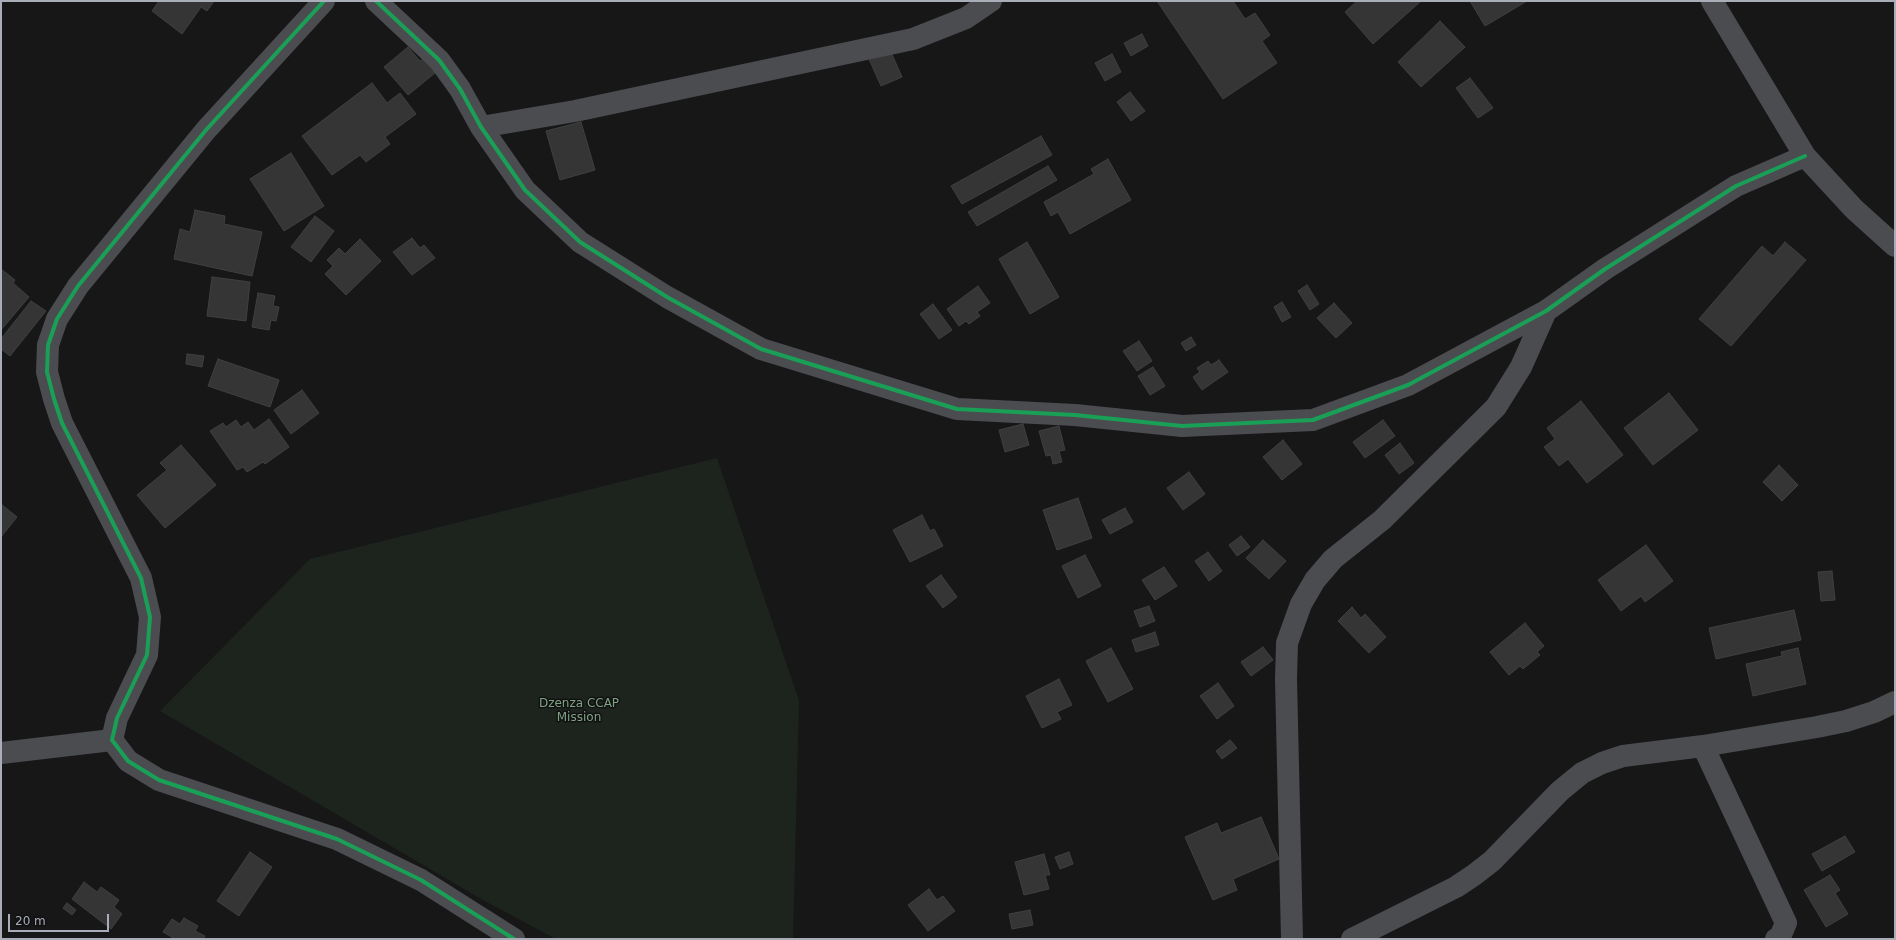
<!DOCTYPE html>
<html>
<head>
<meta charset="utf-8">
<style>
  body { margin:0 }
  #map { position:relative; width:1896px; height:940px; overflow:hidden; background:#171717; font-family:"DejaVu Sans",sans-serif }
  canvas { display:block }
  .frame { position:absolute; inset:0; border:2px solid #a8adb8; pointer-events:none }
  .scale { position:absolute; left:8px; top:914px; width:101px; height:18px; box-sizing:border-box; border:2px solid #a8adb8; border-top:0; padding-left:5px; font-size:12px; line-height:14px; white-space:nowrap; color:#a8adb8; -webkit-text-stroke:3px #111113; paint-order:stroke }
</style>
</head>
<body>
<div id="map">
<canvas width="1896" height="940"></canvas>
<div class="frame"></div>
<div class="scale">20 m</div>
</div>
<script>
const c = document.querySelector('canvas').getContext('2d');
c.lineJoin = 'round';
function fillPath(path, color) {
  c.fillStyle = color;
  c.fill(path, 'evenodd');
}
function shape(rows) {
  const path = new Path2D();
  for (const r of rows) {
    path.moveTo(r[0], r[1]);
    for (let i = 2; i < r.length; i += 2) path.lineTo(r[i], r[i + 1]);
  }
  return path;
}
function stroke(path, color, width, dash) {
  c.strokeStyle = color;
  c.lineWidth = width;
  c.lineCap = dash ? 'butt' : 'round';
  c.setLineDash(dash || []);
  c.stroke(path);
}
function write(font, color, halo, rows, align = 'center') {
  c.font = font + ' "DejaVu Sans",sans-serif';
  c.lineWidth = 3;
  c.setLineDash([]);
  c.textBaseline = 'middle';
  c.strokeStyle = halo;
  c.fillStyle = color;
  for (const [text, x, y, turn = 0] of rows) {
    c.save();
    c.translate(x, y);
    c.rotate((+turn || 0) * Math.PI / 180);
    c.textAlign = isNaN(turn) ? turn : align;
    if (halo) c.strokeText(text, 0, 0);
    c.fillText(text, 0, 0);
    c.restore();
  }
}
fillPath(shape([
  [717,458,799,701,793,939,556,939,483,900,160,711,310,559]
]), '#1d241e');
const building = shape([
  [159,1,214,1,207,11,201,7,182,34,152,11,159,1],
  [1157,1,1233,1,1245,19,1255,13,1270,35,1262,41,1277,63,1223,99,1157,1],
  [1357,1,1421,1,1373,44,1345,12,1357,1],
  [1470,1,1527,1,1485,26,1470,1],
  [1440,21,1465,47,1421,87,1398,62,1440,21],
  [1142,34,1148,46,1131,56,1124,43,1142,34],
  [408,47,420,61,423,59,435,73,408,95,384,67,408,47],
  [890,50,902,77,881,86,869,59,890,50],
  [1112,54,1121,72,1105,81,1095,63,1112,54],
  [1470,78,1493,108,1478,118,1456,88,1470,78],
  [372,83,387,103,400,93,416,114,385,137,390,144,366,162,360,155,332,175,302,136,372,83],
  [1130,92,1145,111,1131,121,1117,102,1130,92],
  [581,122,595,170,560,180,546,131,581,122],
  [1041,136,1052,155,962,204,951,186,1041,136],
  [291,153,324,206,284,231,250,179,291,153],
  [1108,159,1131,200,1070,234,1058,212,1051,216,1044,202,1094,174,1091,169,1108,159],
  [1048,166,1057,180,977,226,968,212,1048,166],
  [195,210,225,216,224,224,262,232,252,276,174,259,180,229,190,232,195,210],
  [315,216,334,231,311,262,291,247,315,216],
  [412,238,420,248,424,245,435,258,412,275,393,252,412,238],
  [360,239,381,261,346,295,325,274,333,266,327,260,339,248,345,254,360,239],
  [1027,242,1059,297,1030,314,999,259,1027,242],
  [1785,242,1806,260,1731,346,1699,319,1762,246,1773,256,1785,242],
  [1,269,15,280,13,283,29,297,1,330,1,269],
  [212,277,250,282,246,321,207,316,212,277],
  [1307,285,1319,304,1310,310,1298,291,1307,285],
  [978,286,990,303,977,312,980,316,969,324,966,321,959,326,947,309,978,286],
  [258,293,275,296,273,306,279,307,276,321,271,320,269,330,252,327,258,293],
  [31,301,46,311,10,356,1,349,1,339,31,301],
  [1282,302,1291,317,1282,322,1274,307,1282,302],
  [1334,303,1352,323,1336,338,1317,318,1334,303],
  [933,304,952,330,939,339,920,314,933,304],
  [1191,337,1196,345,1186,351,1181,343,1191,337],
  [1139,341,1152,361,1137,371,1123,351,1139,341],
  [187,354,204,356,202,367,186,364,187,354],
  [218,359,279,380,270,407,208,386,218,359],
  [1219,360,1228,372,1202,390,1193,377,1200,372,1197,368,1208,361,1211,365,1219,360],
  [1153,367,1165,386,1150,395,1138,376,1153,367],
  [302,390,319,413,291,434,274,410,302,390],
  [1669,393,1698,430,1653,465,1624,428,1669,393],
  [1581,401,1623,455,1587,483,1568,459,1559,466,1544,447,1555,439,1547,428,1581,401],
  [269,419,289,447,265,464,263,462,247,472,243,467,237,470,210,431,223,423,226,427,236,420,241,427,248,422,254,430,269,419],
  [1383,420,1395,436,1365,458,1353,442,1383,420],
  [1023,424,1029,445,1005,452,999,430,1023,424],
  [1059,426,1065,450,1059,451,1062,462,1053,464,1051,455,1046,456,1039,431,1059,426],
  [1283,440,1302,464,1282,480,1263,457,1283,440],
  [1400,443,1414,463,1399,474,1385,455,1400,443],
  [181,445,216,485,165,528,137,495,167,470,160,463,181,445],
  [1779,465,1798,485,1782,501,1763,482,1779,465],
  [1189,472,1205,494,1183,510,1167,488,1189,472],
  [1078,498,1092,538,1057,550,1043,510,1078,498],
  [1,504,17,517,1,537,1,504],
  [1125,508,1133,522,1110,534,1102,520,1125,508],
  [922,515,930,531,934,529,943,546,910,562,893,530,922,515],
  [1241,536,1250,547,1237,556,1229,545,1241,536],
  [1263,540,1286,561,1269,579,1246,558,1263,540],
  [1646,545,1673,581,1645,602,1641,596,1621,611,1598,580,1646,545],
  [1208,552,1222,571,1209,581,1195,561,1208,552],
  [1085,555,1101,586,1078,598,1062,566,1085,555],
  [1164,567,1177,586,1155,600,1142,580,1164,567],
  [1832,571,1835,600,1821,601,1818,572,1832,571],
  [941,575,957,597,943,608,926,586,941,575],
  [1149,606,1155,621,1140,627,1134,611,1149,606],
  [1352,607,1361,618,1365,614,1386,637,1369,653,1338,621,1352,607],
  [1794,610,1801,640,1716,659,1709,628,1794,610],
  [1525,623,1544,646,1537,652,1540,655,1523,669,1520,666,1509,675,1490,652,1525,623],
  [1155,632,1159,645,1136,652,1132,640,1155,632],
  [1263,647,1273,660,1251,676,1241,662,1263,647],
  [1111,648,1133,689,1108,702,1086,661,1111,648],
  [1798,648,1806,684,1753,696,1746,664,1782,656,1781,652,1798,648],
  [1059,679,1072,705,1057,712,1061,719,1042,728,1026,696,1059,679],
  [1218,683,1234,706,1217,719,1200,696,1218,683],
  [1230,740,1237,748,1222,759,1216,751,1230,740],
  [1261,817,1279,859,1233,879,1237,890,1213,900,1185,837,1217,823,1221,833,1261,817],
  [1845,836,1855,852,1822,871,1812,854,1845,836],
  [250,852,272,867,239,916,217,901,250,852],
  [1069,852,1073,864,1060,869,1055,857,1069,852],
  [1044,854,1050,875,1045,875,1049,889,1024,895,1015,862,1044,854],
  [1830,875,1840,890,1835,893,1848,914,1826,927,1804,890,1830,875],
  [84,882,97,892,101,887,119,900,114,907,122,914,111,929,72,899,84,882],
  [929,889,937,900,943,896,955,911,928,931,908,905,929,889],
  [67,903,76,910,72,915,63,908,67,903],
  [1030,910,1033,925,1012,929,1009,914,1030,910],
  [184,918,198,926,195,931,205,936,203,939,175,939,163,932,172,919,180,924,184,918]
]);
fillPath(building, '#353536');
stroke(building, '#3f4043', 1);
stroke(shape([
  [324,1,206,130,78,286,57,319,48,345,47,372,54,399,62,423,141,578,150,617,147,655,117,718,112,740,128,761,159,780,337,839,421,880,514,939],
  [376,1,439,60,460,89,481,127,525,190,580,242,667,297,761,349,957,409,1075,415,1182,426,1313,420,1408,385,1546,311,1605,269,1736,186,1805,156],
  [1712,1,1805,156,1854,209,1895,246],
  [481,127,575,111,913,39,966,18,991,1],
  [1703,746,1786,923,1780,937,1776,939],
  [1,753,112,740],
  [1292,939,1286,679,1287,643,1301,604,1315,580,1333,559,1382,520,1496,407,1521,367,1546,311],
  [1352,939,1456,887,1474,875,1492,861,1560,791,1582,773,1602,763,1623,756,1703,746,1817,727,1846,721,1874,712,1895,702]
]), '#4b4c50', 22);
stroke(shape([
  [324,1,206,130,78,286,57,319,48,345,47,372,54,399,62,423,141,578,150,617,147,655,117,718,112,740,128,761,159,780,337,839,421,880,514,939],
  [376,1,439,60,460,89,481,127,525,190,580,242,667,297,761,349,957,409,1075,415,1182,426,1313,420,1408,385,1546,311,1605,269,1736,186,1805,156]
]), '#1a9f57', 4);
write('12px', '#7fa381', '#111113', [
  ["Dzenza CCAP",579,704],
  ["Mission",579,718]
]);
</script>
</body>
</html>
